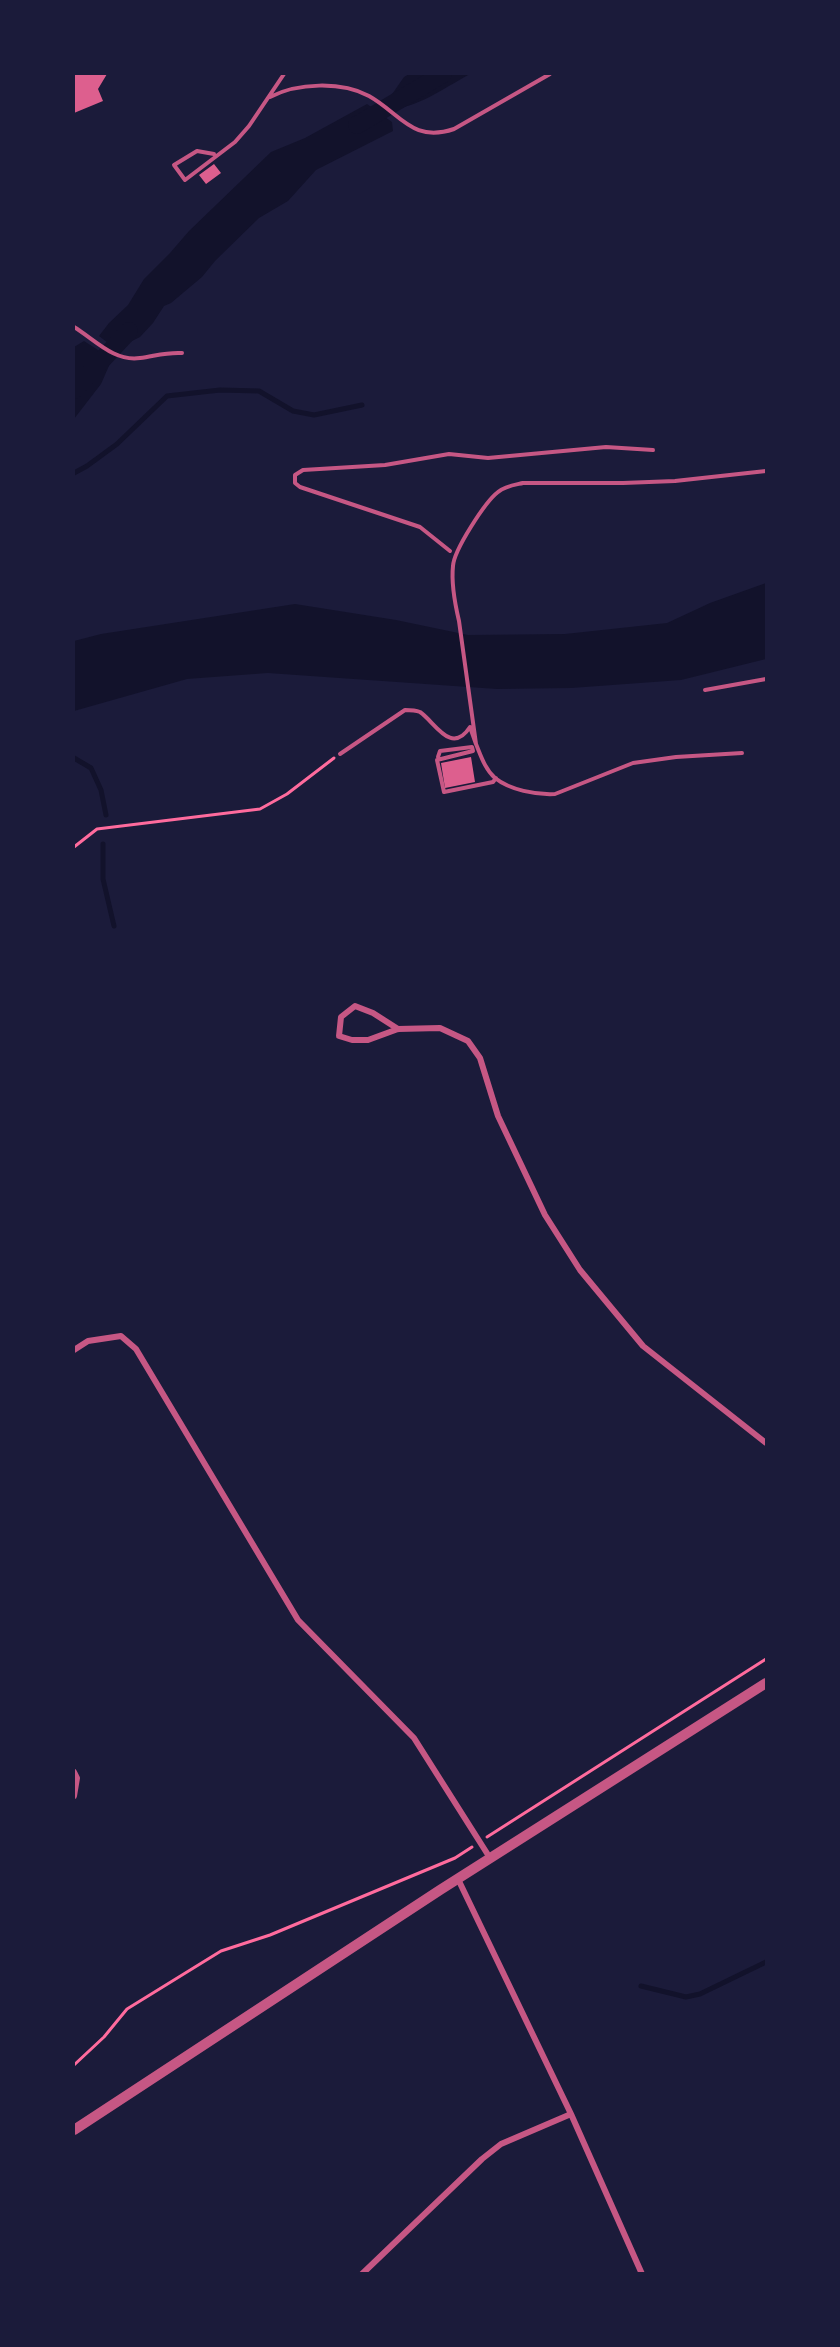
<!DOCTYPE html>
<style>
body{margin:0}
#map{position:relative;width:840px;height:2347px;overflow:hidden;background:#1b1b3a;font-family:"Space Grotesk",sans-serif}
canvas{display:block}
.frame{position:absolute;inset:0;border:75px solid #1b1b3a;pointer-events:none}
</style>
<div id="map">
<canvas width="840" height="2347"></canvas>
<div class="frame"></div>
</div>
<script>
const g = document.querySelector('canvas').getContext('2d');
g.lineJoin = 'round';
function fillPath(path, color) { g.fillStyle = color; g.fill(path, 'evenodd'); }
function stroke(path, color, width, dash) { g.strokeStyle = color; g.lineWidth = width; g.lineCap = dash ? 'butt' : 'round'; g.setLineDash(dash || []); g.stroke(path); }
fillPath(new Path2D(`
 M409 74H470C446 87 423 104 396 109L388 100 404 77Z
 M367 104 392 122 393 131 316 170 288 201 259 218 215 261 202 277 171 303 164 306 153 323 140 337 116 349 99 336 109 323 128 305 144 279 170 253 189 231 271 152 305 138Z
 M84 341 112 359 101 384 74 419V347Z
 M766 583V659L681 680 571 688 497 689 268 673 187 679 74 711V641L101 634 295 604 396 620 468 635 565 634 667 623 710 603Z`), '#12122b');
stroke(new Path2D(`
 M74 473 87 466 117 444 167 396 220 390 259 391 293 411 314 415 362 405
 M74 758 91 768 101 790 106 815
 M103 844V879L114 926
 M641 1986 686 1997 700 1994 766 1962`), '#12122b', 5);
stroke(new Path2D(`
 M357 125 443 74
 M74 390 129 331`), '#12122b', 18);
fillPath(new Path2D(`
 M74 74H107L98 89 103 101 74 113Z
 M214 164 221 173 206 184 199 175Z
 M471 757 475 782 445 788 441 763Z`), '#dd5f8e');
stroke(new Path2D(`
 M74 847 97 829 260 809 287 794 334 758
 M487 1837 766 1659
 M74 2065 104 2037 127 2009 221 1951 270 1935 455 1858 472 1847`), '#ff6b9d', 3);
stroke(new Path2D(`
 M270 97C297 83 341 81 369 96 401 114 412 143 454 129L550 74
 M214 154 197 151 174 165 185 180 235 142 249 126 284 74
 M74 327C94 339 114 362 140 358 155 356 166 352 182 353
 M450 551 420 527 300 487 295 483V475L303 470 385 465 449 454 488 458 606 447 653 450
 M705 690 766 679
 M476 744C481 756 485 769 495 778 510 790 536 795 555 794L633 763 676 757 742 753
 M340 754 405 710C410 710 415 710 420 712 435 722 451 756 470 727L476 744 459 621C455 604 451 584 453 566 454 550 485 502 498 492 505 486 514 485 523 483H623L675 481 766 471
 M438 757 440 751 472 747 473 751 437 760 444 792 493 782 496 778`), '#c65784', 4);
stroke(new Path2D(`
 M398 1029 373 1013 355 1006 341 1017 339 1036 352 1040H368L398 1029 440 1028 468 1041 480 1058 498 1116 545 1215 580 1270 643 1346 766 1443
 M74 1350 88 1341 121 1336 136 1349 298 1620 414 1738 490 1858
 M74 1772 77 1778 74 1796
 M458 1879 571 2114 642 2274
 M362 2274 482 2159 501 2144 571 2114`), '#c65784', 6);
stroke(new Path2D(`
 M74 2130 440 1890 766 1683`), '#c65784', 10);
</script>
